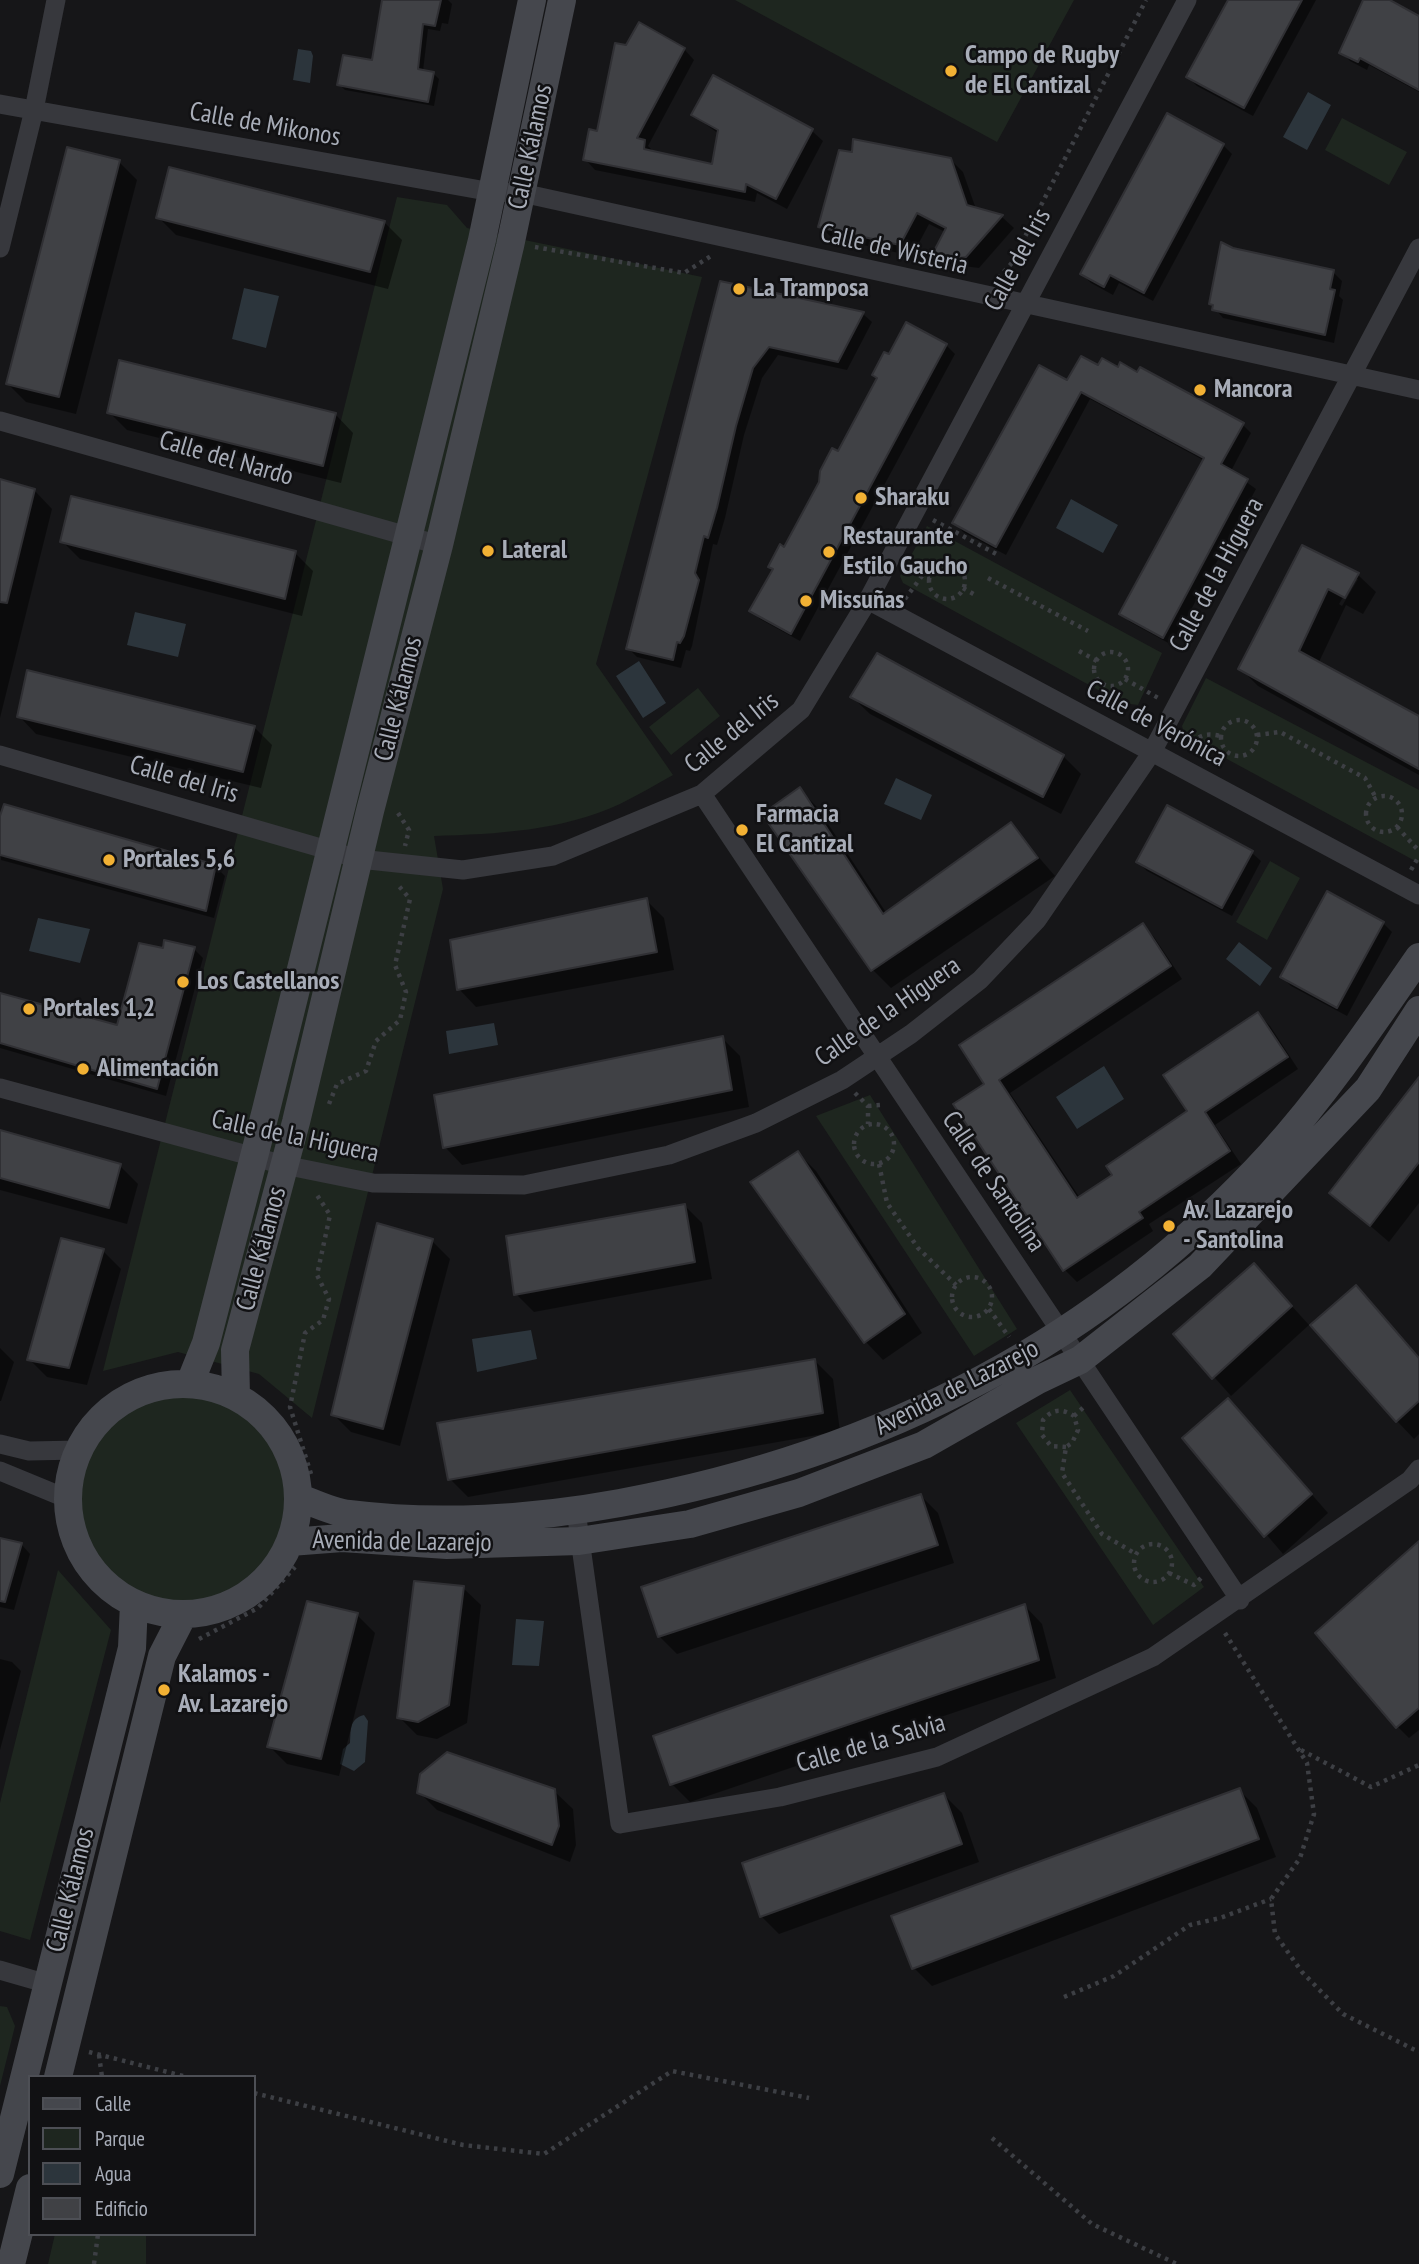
<!DOCTYPE html>
<meta charset="utf-8">
<style>
body{margin:0}
#map{position:relative;width:1419px;height:2264px;overflow:hidden;background:#161618;font-family:"PT Sans Narrow",sans-serif}
canvas{display:block}
.legend{position:absolute;left:28px;top:2075px;width:228px;height:161px;box-sizing:border-box;background:#111113;border:2px solid #4d4f55;margin:0;padding:9px 12px;list-style:none;font-size:21px;color:#a8adb8}
.legend li{display:flex;align-items:center;gap:14px;height:35px}
.legend b{width:35px;border:2px solid #4d4f55}
</style>
<div id="map">
<canvas width="1419" height="2264"></canvas>
<ul class="legend">
<li><b style="height:9px;background:#45474d"></b>Calle</li>
<li><b style="height:19px;background:#1e261f"></b>Parque</li>
<li><b style="height:19px;background:#2c353c"></b>Agua</li>
<li><b style="height:19px;background:#404145"></b>Edificio</li>
</ul>
</div>
<script>
const g = document.querySelector('canvas').getContext('2d');
g.lineJoin = 'round';
function fillPath(path, color) { g.fillStyle = color; g.fill(path, 'evenodd'); }
function stroke(path, color, width, dash) { g.strokeStyle = color; g.lineWidth = width; g.lineCap = dash ? 'butt' : 'round'; g.setLineDash(dash || []); g.stroke(path); }
function label(font, color, halo, rows, align = 'center') {
  g.font = font + ' "PT Sans Narrow",sans-serif'; g.lineWidth = 5; g.setLineDash([]); g.textBaseline = 'middle'; g.strokeStyle = halo; g.fillStyle = color; for (const [text, x, y, turn = 0] of rows) {
    g.save(); g.translate(x, y); g.rotate((+turn || 0) * Math.PI / 180); g.textAlign = isNaN(turn) ? turn : align; if (halo) g.strokeText(text, 0, 0); g.fillText(text, 0, 0); g.restore();
  }
}
fillPath(new Path2D(`
 M735 0H1074L997 142Z
 M1342 118 1407 152 1389 185 1325 150Z
 M397 197 447 205 467 228 702 277 596 664 673 775C655 785 638 795 620 804 562 831 497 834 434 836L443 889 312 1418 259 1374 178 1352 103 1371Z
 M927 526 1162 653 1138 705 1122 703 903 583 900 576Z
 M1206 678 1419 790V863L1190 739 1184 733 1182 726Z
 M698 688 720 716 671 755 649 727Z
 M1270 861 1300 878 1267 940 1236 922Z
 M870 1095 1017 1329 974 1356 816 1116Z
 M1070 1390 1204 1587 1153 1625 1016 1423Z
 M79 1500a104 104 0 1 1 208 0a104 104 0 1 1-208 0Z
 M58 1570 111 1630 30 1940 0 1931V1803Z
 M0 2006 7 2007 15 2026 0 2086Z
 M55 2234H146V2264H48Z`), '#1e261f');
fillPath(new Path2D(`
 M298 49 311 51 313 56 310 83 293 80Z
 M1308 92 1331 105 1307 150 1283 137Z
 M244 288 279 296 266 348 232 339Z
 M1071 499 1118 525 1103 553 1056 528Z
 M135 612 186 624 178 657 127 645Z
 M639 661 666 703 643 718 616 676Z
 M896 778 932 795 921 820 884 804Z
 M38 918 90 929 80 963 29 951Z
 M1239 942 1272 968 1260 986 1226 959Z
 M494 1023 498 1045 449 1054 446 1031Z
 M1104 1066 1124 1099 1077 1129 1056 1097Z
 M531 1330 537 1359 477 1372 472 1339Z
 M516 1619 544 1621 539 1666 512 1665Z
 M364 1715 368 1721 365 1762 354 1771 340 1764 343 1749 350 1743C351 1730 349 1719 364 1715Z`), '#2c353c');
fillPath(new Path2D(`
 M384 0H448L452 4 448 24 442 23 440 31 428 29 423 71 433 73 439 79 434 106 345 90 339 84 373 62Z
 M1230 0H1316L1253 116 1197 86 1188 77Z
 M1366 0H1386L1419 18V92L1369 65 1367 70 1350 61 1342 52Z
 M684 49 694 60 648 146 656 154 713 166 719 134 693 115 714 77 812 131 823 141 787 209 757 193 755 202 595 170 585 159 598 133Z
 M855 139 950 159 963 172 976 209 1002 217 1014 228 979 268 947 264 935 252 945 232 929 224 912 256 832 238 820 226 853 154Z
 M1223 145 1232 154 1153 301 1119 283 1113 295 1091 283 1082 274Z
 M119 162 137 180 76 414 26 402 8 384Z
 M158 217 384 222 402 240 388 289 176 235Z
 M1233 250 1333 272 1342 281 1339 296 1343 300 1334 343 1223 318 1211 304Z
 M722 283 863 314 872 322 847 370 778 355 762 378 744 435 725 518 717 545 713 544 692 646 690 651 686 650 681 668 637 657 628 648Z
 M946 345 955 354 800 641 760 619 751 610 774 570 770 566 785 549 890 357Z
 M120 362 336 415 353 433 341 483 127 430 109 412Z
 M1099 368 1242 424 1251 433 1231 471 1256 489 1172 645 1130 622 1121 614 1205 461 1090 399 1006 555 963 532 955 523 1068 383Z
 M0 481 35 491 52 509 0 718Z
 M62 541 295 553 313 571 302 616 80 559Z
 M1302 547 1358 575 1376 592 1363 614 1346 605 1318 664 1419 718V775L1258 686 1240 668ZM1354 579H1358L1342 606 1339 604Z
 M877 655 1063 756 1081 774 1061 814 870 714 852 697Z
 M19 716 254 727 272 745 261 788 36 734Z
 M800 790 817 807 887 914 1010 824 1055 876 891 988 873 970 765 815Z
 M1168 807 1252 853 1261 861 1232 916 1147 871 1138 862Z
 M0 823 216 867 225 876 214 918 1 860Z
 M646 900 664 918 674 970 476 1007 459 989Z
 M1383 923 1392 932 1347 1016 1291 986 1282 977Z
 M1142 925 1154 937 1182 979 1010 1093 1080 1198 1114 1175 1189 1112 1258 1014 1270 1026 1298 1069 1215 1125 1241 1164 1149 1224 1153 1231 1077 1282 1065 1270 955 1105 987 1084Z
 M194 949 203 958 166 1096 0 1048V994L119 1027 164 950Z
 M722 1038 740 1056 749 1107 462 1165 445 1147Z
 M1419 1079V1203L1389 1242 1332 1193Z
 M0 1131 120 1166 138 1184 127 1224 0 1190Z
 M798 1153 816 1171 922 1333 883 1360 866 1342 753 1183Z
 M684 1205 702 1223 712 1279 534 1312 516 1294Z
 M432 1241 450 1259 400 1446 351 1432 333 1414Z
 M103 1251 121 1269 87 1385 47 1377 29 1359Z
 M1271 1283 1309 1325 1231 1396 1176 1334Z
 M1356 1287 1419 1357V1434L1414 1439 1397 1421Z
 M0 1348 14 1362 1 1401H0Z
 M815 1361 833 1379 840 1431 468 1497 450 1479Z
 M1245 1418 1328 1513 1283 1554 1184 1438Z
 M921 1496 938 1513 954 1563 677 1654 659 1636Z
 M0 1539 22 1545 30 1554 14 1610 0 1607Z
 M1419 1544V1730L1409 1738 1397 1726Z
 M463 1588 481 1605 467 1723 437 1739 417 1735 399 1717Z
 M1025 1606 1042 1624 1056 1678 690 1802 672 1784Z
 M357 1615 375 1633 339 1776 287 1764 269 1746Z
 M0 1659 12 1662 21 1671 0 1750Z
 M1239 1790 1257 1808 1276 1857 932 1986 914 1968Z
 M554 1791 573 1809 576 1845 570 1862 437 1810 419 1792Z
 M944 1795 962 1813 979 1862 779 1934 761 1916Z`), '#0007');
const building = new Path2D(`
 M382 0H441L435 26 423 24 418 69 434 72 428 102 337 85 343 55 372 60Z
 M1228 0H1302L1244 108 1186 77Z
 M1363 0H1390L1419 16V90L1360 58 1358 62 1339 53Z
 M639 22 685 48 637 138 645 140 644 149 712 164 718 130 691 115 713 75 813 129 776 199 746 184 745 192 583 160 589 129 597 131 615 43 626 45Z
 M1167 113 1224 144 1144 293 1110 275 1104 287 1080 274Z
 M853 139 951 158 967 205 1003 215 966 257 959 258 933 253 946 228 917 213 900 245 818 227 839 150 852 152Z
 M67 147 120 160 59 397 6 384Z
 M169 167 385 221 370 272 156 218Z
 M1221 242 1233 248 1334 270 1330 289 1335 290 1325 335 1212 310 1213 305 1209 304Z
 M720 281 864 312 838 362 769 347 753 368 736 426 717 508 708 538 704 536 695 573 699 580 684 636 680 643 677 642 673 660 626 649Z
 M906 322 947 344 791 634 749 611 773 569 768 567 780 544 784 547 819 482 820 471 832 448 838 451 877 378 872 375 884 352 889 354Z
 M1081 356 1098 365 1102 358 1118 367 1120 362 1137 372 1140 367 1244 423 1221 464 1248 479 1163 638 1119 614 1204 458 1081 392 996 547 952 523 1039 365 1067 380Z
 M119 360 336 413 323 466 107 413Z
 M0 479 35 489 7 603 0 602Z
 M71 496 296 551 285 599 60 542Z
 M1302 545 1359 573 1345 598 1328 589 1299 651 1419 716V769L1238 669Z
 M877 653 1064 755 1043 797 850 697Z
 M27 670 255 726 243 772 17 717Z
 M800 787 883 914 1011 822 1038 858 871 971 762 814Z
 M4 804 216 865 206 911 0 855V816Z
 M1167 805 1253 851 1222 908 1136 862Z
 M1327 891 1384 922 1337 1008 1280 977Z
 M647 898 657 952 457 990 450 940Z
 M1143 923 1171 966 999 1080 1077 1198 1112 1175 1106 1166 1187 1111 1163 1075 1258 1012 1288 1057 1205 1112 1230 1151 1139 1212 1143 1218 1063 1271 953 1104 984 1084 959 1045Z
 M164 940 195 947 157 1089 0 1043V993L117 1025 139 943 163 948Z
 M723 1036 732 1090 443 1148 434 1095Z
 M1419 1077V1162L1370 1226 1329 1193Z
 M0 1130 121 1164 109 1208 0 1178Z
 M798 1151 905 1314 864 1343 750 1182Z
 M685 1204 695 1262 514 1295 506 1236Z
 M377 1223 433 1239 383 1429 331 1415Z
 M61 1238 104 1249 69 1368 27 1360Z
 M1254 1263 1292 1306 1212 1379 1173 1334Z
 M1356 1285 1419 1358V1401L1396 1422 1310 1325Z
 M815 1359 823 1413 448 1480 437 1423Z
 M1228 1398 1312 1494 1264 1537 1182 1438Z
 M921 1494 938 1545 658 1637 641 1587Z
 M0 1538 22 1543 5 1602 0 1601Z
 M1419 1541V1708L1396 1728 1315 1633Z
 M414 1581 464 1586 449 1705 418 1722 397 1718Z
 M307 1601 358 1613 321 1759 267 1747Z
 M1025 1604 1039 1660 670 1785 653 1736Z
 M447 1752 555 1789 559 1826 552 1845 417 1793 420 1774Z
 M1240 1788 1259 1839 912 1969 891 1916Z
 M944 1793 962 1844 760 1917 742 1863Z`);
fillPath(building, '#404145');
stroke(building, '#303034', 2);
stroke(new Path2D(`
 M535 247 684 273 711 256
 M998 278 1011 264 1146 0
 M933 520 1000 556
 M929 581a18 18 0 1 1 36 0a18 18 0 1 1-36 0Z
 M988 578 1088 631
 M963 588 977 596
 M905 599 922 576H930
 M1079 651 1097 661
 M1094 669a17 17 0 1 1 34 0a17 17 0 1 1-34 0Z
 M1125 679 1160 699
 M1221 738a18 18 0 1 1 36 0a18 18 0 1 1-36 0Z
 M1257 735 1280 732 1365 778 1376 798
 M1188 750C1196 736 1204 732 1220 736
 M1366 814a18 18 0 1 1 36 0a18 18 0 1 1-36 0Z
 M398 813 409 830 405 846
 M1397 827 1419 851
 M1411 870 1419 856
 M855 1093 868 1106V1124
 M329 1104 337 1084 366 1071 376 1041 400 1020 406 992 395 965 410 899 398 885
 M868 1106 881 1105
 M854 1144a20 20 0 1 1 40 0a20 20 0 1 1-40 0Z
 M320 1135 325 1153
 M879 1164 887 1203 918 1248 956 1285
 M952 1297a20 20 0 1 1 40 0a20 20 0 1 1-40 0Z
 M989 1309 1009 1337
 M1074 1416 1086 1405
 M1066 1447 1051 1446 1042 1435 1043 1420C1052 1409 1062 1408 1074 1416L1078 1430 1072 1443 1066 1447 1062 1473 1102 1534 1136 1554
 M311 1474 290 1407 305 1333 323 1320 329 1299 317 1275 330 1215 315 1192
 M1134 1563a19 19 0 1 1 38 0a19 19 0 1 1-38 0Z
 M1169 1573 1194 1585 1201 1578
 M1225 1633 1307 1763 1314 1814 1300 1858 1271 1899 1275 1934 1302 1972 1343 2014 1419 2052
 M199 1639 258 1608 295 1567
 M1301 1750 1371 1787 1419 1765
 M1064 1997 1114 1976 1190 1925 1220 1918 1271 1899
 M89 2052 187 2077
 M99 2055 102 2077
 M254 2093 463 2145 544 2154 672 2071 809 2098
 M992 2138 1092 2224 1177 2264
 M94 2264 98 2234`), '#3d3f44', 4.5, [3.5, 5]);
stroke(new Path2D(`
 M0 104 492 192 522 193 1419 390
 M0 248 34 110 56 0
 M0 421 439 545
 M868 600 1419 895
 M0 755 359 859 463 870 553 856 702 794 801 710 868 600 1187 0
 M702 794 1240 1600
 M0 1088 284 1165 373 1183 524 1185 669 1155 756 1123 842 1080 911 1034 980 980 1037 920 1152 752 1419 248
 M0 1444 29 1451 79 1450
 M0 1471 68 1499
 M576 1511 620 1824 780 1797 937 1757 1153 1657 1410 1480 1419 1469
 M0 1970 48 1984`), '#37383d', 19);
stroke(new Path2D(`
 M190 1383 206 1343 265 1114 482 240 532 0
 M68 1499a115 115 0 1 1 230 0a115 115 0 1 1-230 0Z
 M236 1396 235 1350 296 1122 370 811 439 545 510 246 562 0
 M298 1497C314 1503 332 1512 349 1514 437 1525 533 1519 620 1503 874 1456 1096 1346 1271 1154 1326 1093 1372 1025 1419 957
 M290 1542 342 1538 447 1545 579 1541 690 1524 799 1493 924 1445 1038 1380 1080 1360 1200 1266 1368 1089 1419 1010
 M58 2077 162 1656 183 1615
 M0 2174 132 1648 134 1604
 M11 2264 30 2188`), '#45474d', 28);
for (const [x, y, r, color] of [
 [951,71,7,"#f2b134"],
 [739,289,7,"#f2b134"],
 [1200,390,7,"#f2b134"],
 [861,498,7,"#f2b134"],
 [488,551,7,"#f2b134"],
 [829,552,7,"#f2b134"],
 [806,601,7,"#f2b134"],
 [742,830,7,"#f2b134"],
 [109,860,7,"#f2b134"],
 [183,982,7,"#f2b134"],
 [29,1009,7,"#f2b134"],
 [83,1069,7,"#f2b134"],
 [1169,1226,7,"#f2b134"],
 [164,1690,7,"#f2b134"]
]) { const dot = new Path2D(); dot.arc(x, y, r, 0, 2 * Math.PI); g.fillStyle = color; g.fill(dot); stroke(dot, '#111113', 2.5); }
label('bold 26px', '#a8adb8', '#111113', [
 ["Campo de Rugby",965,56],
 ["de El Cantizal",965,86],
 ["La Tramposa",753,289],
 ["Mancora",1214,390],
 ["Sharaku",875,498],
 ["Restaurante",843,537],
 ["Estilo Gaucho",843,567],
 ["Lateral",502,551],
 ["Missuñas",820,601],
 ["Farmacia",756,815],
 ["El Cantizal",756,845],
 ["Portales 5,6",123,860],
 ["Los Castellanos",197,982],
 ["Portales 1,2",43,1009],
 ["Alimentación",97,1069],
 ["Av. Lazarejo",1183,1211],
 ["- Santolina",1183,1241],
 ["Kalamos -",178,1675],
 ["Av. Lazarejo",178,1705]
], 'left');
label('26px', '#a8adb8', '#111113', [
 ["Calle de Mikonos",265,125,10],
 ["Calle Kálamos",531,147,-78],
 ["Calle de Wisteria",894,250,13],
 ["Calle del Iris",1018,260,-62],
 ["Calle del Nardo",226,459,16],
 ["Calle de la Higuera",1217,575,-62],
 ["Calle Kálamos",399,699,-76],
 ["Calle de Verónica",1156,724,28],
 ["Calle del Iris",732,733,-39],
 ["Calle del Iris",184,780,16],
 ["Calle de la Higuera",888,1012,-35],
 ["Calle de la Higuera",295,1137,12],
 ["Calle de Santolina",993,1182,56],
 ["Calle Kálamos",262,1249,-75],
 ["Avenida de Lazarejo",957,1388,-27],
 ["Avenida de Lazarejo",402,1542,1],
 ["Calle de la Salvia",871,1744,-16],
 ["Calle Kálamos",71,1890,-76]
]);
</script>
